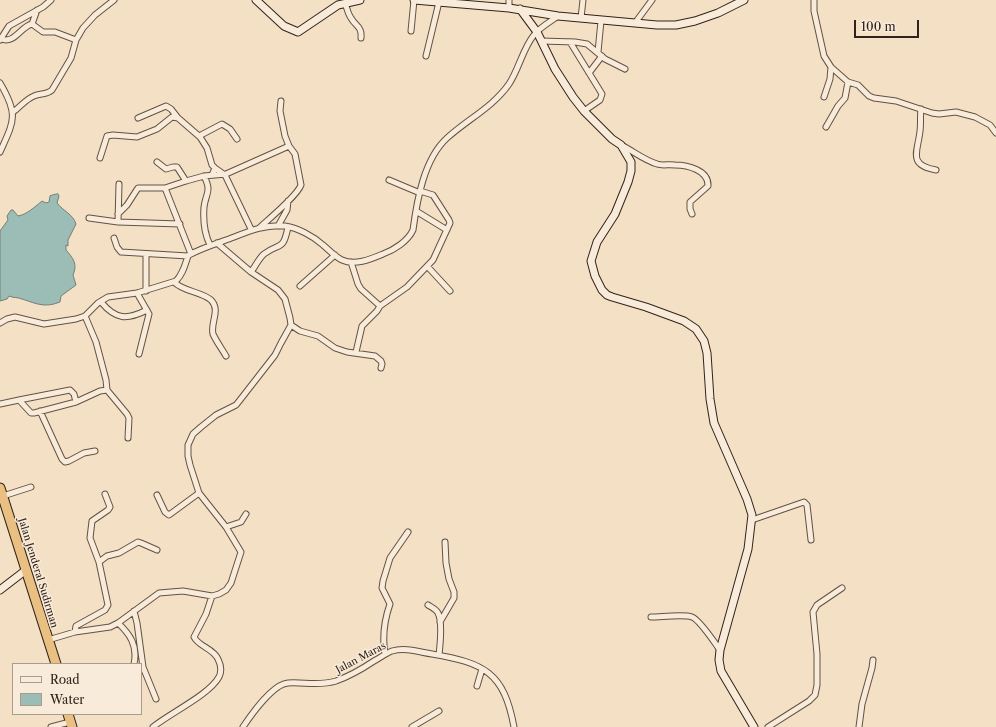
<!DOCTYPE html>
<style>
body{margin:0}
#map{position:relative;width:996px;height:727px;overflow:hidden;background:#f4e0c4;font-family:"Libre Caslon Text",serif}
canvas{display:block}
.legend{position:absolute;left:12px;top:663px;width:130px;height:52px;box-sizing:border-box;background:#f8ebd9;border:1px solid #a99b8d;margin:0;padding:5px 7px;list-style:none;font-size:12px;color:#32221b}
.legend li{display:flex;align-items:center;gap:8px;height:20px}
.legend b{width:20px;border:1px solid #a99b8d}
.scale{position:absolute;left:854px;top:20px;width:65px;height:18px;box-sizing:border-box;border:2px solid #32221b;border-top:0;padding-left:5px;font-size:12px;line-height:14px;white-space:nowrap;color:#32221b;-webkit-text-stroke:3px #f8ebd9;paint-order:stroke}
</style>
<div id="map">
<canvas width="996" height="727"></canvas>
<ul class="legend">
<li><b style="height:5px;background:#f8ebd9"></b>Road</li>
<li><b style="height:11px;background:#9cbdb6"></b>Water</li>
</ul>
<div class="scale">100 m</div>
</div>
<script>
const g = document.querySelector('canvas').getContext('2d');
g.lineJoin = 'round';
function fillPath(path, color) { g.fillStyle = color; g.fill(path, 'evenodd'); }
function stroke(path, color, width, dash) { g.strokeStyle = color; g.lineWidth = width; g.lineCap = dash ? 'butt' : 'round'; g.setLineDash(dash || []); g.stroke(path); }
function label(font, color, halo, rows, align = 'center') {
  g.font = font + ' "Libre Caslon Text",serif'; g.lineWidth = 3; g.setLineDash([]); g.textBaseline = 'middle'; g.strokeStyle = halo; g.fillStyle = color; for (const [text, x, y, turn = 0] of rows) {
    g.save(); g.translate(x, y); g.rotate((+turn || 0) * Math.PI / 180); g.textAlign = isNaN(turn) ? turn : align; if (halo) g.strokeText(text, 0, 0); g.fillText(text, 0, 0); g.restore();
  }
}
const water = new Path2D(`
 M58 194 59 196 57 203C63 211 73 214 76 224L68 240V246L66 245V250C73 258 78 264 73 275L76 285 61 296 60 302C45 308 37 304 22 299 17 297 13 298 9 296L7 299 0 301V231L8 220 7 216 11 210H13L18 216C26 215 36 206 42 201L46 203 49 202 50 196Z`);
fillPath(water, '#9cbdb6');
stroke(water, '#727f78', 1);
const street = new Path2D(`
 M814 0V11L824 56 831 67 848 82 858 85 869 96 874 98 896 101 932 113 939 114 956 112 975 117 990 125 996 133
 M345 3C347 8 348 14 351 18 356 27 362 26 361 38
 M509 8V0
 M581 18 583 0
 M635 23 652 0
 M32 24 37 10
 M411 31 414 0
 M1 39C15 44 20 27 32 24L43 32H55L76 40
 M0 40 9 26 43 7 51 0
 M541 41 575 42 587 44 605 59 625 69
 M570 42 602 94 600 100 584 111
 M598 52 601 21
 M426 56 439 2
 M589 73 602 56
 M0 83C19 115 14 121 0 152
 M824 97 830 79 831 67
 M921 109C920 116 921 124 920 131 918 151 907 165 936 170
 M13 112C20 107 26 99 34 96 40 93 47 95 52 90L71 58 76 40 83 28 95 15 114 0
 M138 118 166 106 171 109 178 118
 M826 127 838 106 845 98 848 82
 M621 145C633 151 644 160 657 164 662 166 669 164 675 165 687 165 709 170 708 186L690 202V209L692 214
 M100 158 107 136 113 135 137 137 157 129 172 117 178 118 200 137
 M157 162 166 169 173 167H177L186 181
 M215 168 225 175 251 229
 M212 175 215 168 212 165 207 148 200 137 201 135 222 124 230 129 237 139
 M204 176C212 192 206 192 204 207 203 221 204 233 210 245
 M389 180 420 193
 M165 188 191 254
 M416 211 447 230
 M118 214 127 205 138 188H165L186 181 204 176 226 174 289 146
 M89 218 118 222 180 224
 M118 222 119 184
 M278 226 287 210 288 201
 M259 228C270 218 297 196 301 185L295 154 289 146 285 136 280 111 281 101
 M114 238 117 247 121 252 188 256
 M351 262 358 284 361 289 380 306
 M427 266 450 291
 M251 272C255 267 259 258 264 254 280 242 283 252 288 227
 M174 282C184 292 200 291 211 300 221 310 210 323 213 334 216 341 222 349 226 356
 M300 286 335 255
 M146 291V254
 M137 293 149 314 139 354
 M101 302C116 320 127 320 147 310
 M85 316 96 342 106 380 107 390
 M0 323 7 319 15 317 44 324 76 319 85 316 98 303 108 297 137 293 176 281C183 274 185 265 188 256L189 255C202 248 215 244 229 239 247 232 264 224 285 226 298 228 313 236 323 245 329 250 335 257 342 260 355 266 371 259 383 254 394 250 408 241 413 230 417 200 424 159 447 138 468 119 493 107 509 84 519 69 523 48 534 35 540 27 550 22 558 16
 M291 325 300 331 318 336 335 348 347 352 375 356 381 361 382 364 381 368
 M356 352 362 326 377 311 380 306 407 287 433 260 450 223 449 220 433 195 420 191
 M19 400 70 390 74 394 76 402
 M0 404 19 400 31 413H34L76 402 100 391 107 390 127 414 129 418 128 438
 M40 411 62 459 65 462 69 461 84 453 95 451
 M157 495 165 512 169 515 199 493
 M3 496 31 487
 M752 520 804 502 807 505 811 540
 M226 527 241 522 246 514
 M99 562 107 556 119 553 138 542 141 543 157 550
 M428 605C431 607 436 609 438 613 443 622 440 645 439 655
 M134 611 137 623 143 667 156 699
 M651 617C661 617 684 614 692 617 700 620 714 642 720 650
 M440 622 454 598V592L449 579 446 563 445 542
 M118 623C130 634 138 646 134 664
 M75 632 76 626 105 610 108 605 99 562 90 538 92 521 108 510 110 507 105 494
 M48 640 75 632 110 627 118 623 159 593 183 591 212 596 219 594 226 590 231 583 241 552 226 527 199 493 190 465 188 456V445L193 434 201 427 216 415 236 405 240 400 275 355 281 343 291 325 290 318 285 299 278 290 251 272 217 243
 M385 654C382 636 384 621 390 604L382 588 383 581 390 558 408 532
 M477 686 482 669
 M51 727 70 722
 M153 727C170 713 209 695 219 677 222 671 221 665 218 659 213 648 199 647 194 637L206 614 212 596
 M243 727C251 715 273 684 288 683 304 682 320 686 336 681 350 676 362 669 374 661 380 658 386 653 392 651 405 647 419 652 432 654 484 663 504 672 514 727
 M412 727 439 711
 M768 727 809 701 815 695 817 685V654L813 612 817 605 842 588
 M859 727 862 704 872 668 873 660`);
const secondary = new Path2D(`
 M256 0 284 26 298 32 338 5 360 0
 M414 0 509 8 558 16 657 25H676L695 21 718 13 744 0
 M520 9 537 32 555 69 573 97 584 111 612 139 621 145 631 162V171L628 182 615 214 597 242 591 261 595 276 602 290 607 295 612 297 646 307 684 321 696 329 704 341 707 353 710 399 714 423 747 499 752 515 748 549 720 650 719 660 721 671 754 727
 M0 590 26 570`);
const highway = new Path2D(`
 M0 488 56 664
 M68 714 72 727`);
stroke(street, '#625245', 7);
stroke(secondary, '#32221b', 9);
stroke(highway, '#32221b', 11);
stroke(street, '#f8ebd9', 5);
stroke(secondary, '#f8ebd9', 7);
stroke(highway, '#eac082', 9);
label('10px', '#32221b', '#f8ebd9', [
 ["Jalan Jenderal Sudirman",38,573,73],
 ["Jalan Maras",361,658,-28]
]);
</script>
